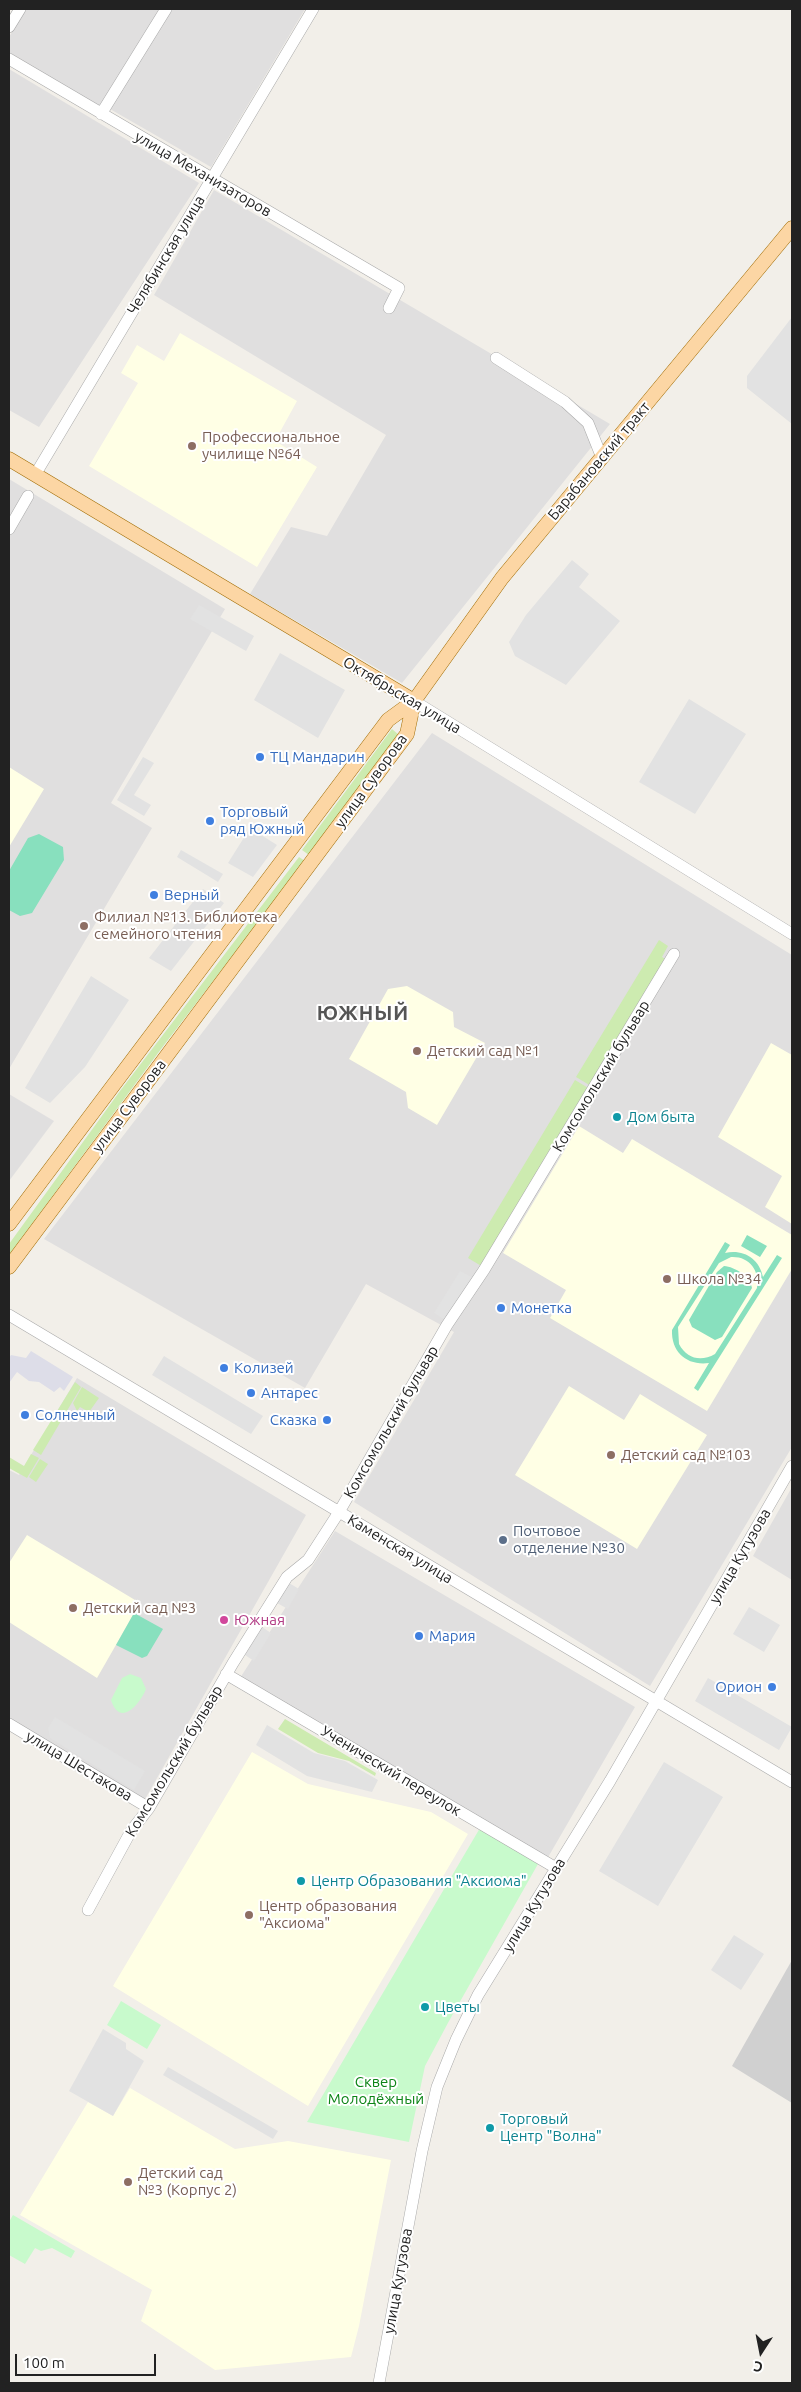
<!DOCTYPE html>
<meta charset="utf-8">
<style>
body{margin:0}
#map{position:relative;width:801px;height:2392px;overflow:hidden;background:#f2efe9;font-family:Ubuntu,sans-serif}
canvas{display:block}
.frame{position:absolute;inset:0;border:10px solid #222;pointer-events:none}
.north{position:absolute;left:736px;top:2327px;width:50px;height:50px;-webkit-text-stroke:4px #fff;paint-order:stroke;rotate:191deg;font-size:14px;font-weight:700;line-height:20px;text-align:center;color:#222}
.north::after{content:'';display:block;margin:auto;width:18px;height:22px;background:#222;clip-path:polygon(50% 0,100% 100%,50% 72%,0 100%)}
.scale{position:absolute;left:15px;top:2354px;width:141px;height:22px;box-sizing:border-box;border:2px solid #222;border-top:0;padding-left:6px;font-size:15px;line-height:18px;white-space:nowrap;color:#222;-webkit-text-stroke:4px #fff;paint-order:stroke}
</style>
<div id="map">
<canvas width="801" height="2392"></canvas>
<div class="frame"></div>
<div class="north">С</div>
<div class="scale">100 m</div>
</div>
<script>
const g = document.querySelector('canvas').getContext('2d');
g.lineJoin = 'round';
function fillPath(path, color) { g.fillStyle = color; g.fill(path, 'evenodd'); }
function stroke(path, color, width, dash) { g.strokeStyle = color; g.lineWidth = width; g.lineCap = dash ? 'butt' : 'round'; g.setLineDash(dash || []); g.stroke(path); }
function label(font, color, halo, rows, align = 'center') {
  g.font = font + ' Ubuntu,sans-serif'; g.lineWidth = 4; g.setLineDash([]); g.textBaseline = 'middle'; g.strokeStyle = halo; g.fillStyle = color; for (const [text, x, y, turn = 0] of rows) {
    g.save(); g.translate(x, y); g.rotate((+turn || 0) * Math.PI / 180); g.textAlign = isNaN(turn) ? turn : align; if (halo) g.strokeText(text, 0, 0); g.fillText(text, 0, 0); g.restore();
  }
}
fillPath(new Path2D(`
 M26 9H160L100 106 9 53V37Z
 M172 9H305L211 167 110 109Z
 M9 69 199 183 39 427 9 410Z
 M214 190 610 424 402 683 250 594 291 527 327 536 386 435 154 295Z
 M9 479 225 609 111 803 152 828 9 1069Z
 M432 733 792 955V1447L650 1686 354 1502 454 1332 366 1284 305 1388 44 1239Z
 M9 1094 54 1121 9 1181Z
 M77 1378 306 1515 144 1801 9 1720V1470L19 1475Z
 M792 1487V1580L753 1556Z
 M335 1531 635 1707 547 1859 240 1678Z`), '#e0dfdf');
fillPath(new Path2D(`
 M180 333 297 401 275 441 317 467 257 567 89 466 138 383 121 373 137 345 164 361Z
 M9 767 44 789 9 847Z
 M407 986 453 1012 454 1027 485 1043 437 1125 408 1108 406 1092 349 1059 388 989Z
 M771 1043 792 1055V1224L765 1207 782 1176 718 1137Z
 M579 1126 623 1153 632 1139 792 1235V1269L707 1411 550 1318 566 1290 503 1253Z
 M569 1386 624 1420 640 1394 707 1435 637 1549 515 1475Z
 M27 1535 140 1603 97 1678 9 1622V1563Z
 M252 1752 308 1784 431 1812 468 1834 308 2106 113 1986Z
 M130 2088 235 2149 288 2141 391 2160 359 2326 351 2357 215 2370 141 2321 152 2290 20 2215 88 2102 113 2116Z`), '#ffffe5');
fillPath(new Path2D(`
 M792 1960V2103L732 2066Z`), '#d0d0d0');
fillPath(new Path2D(`
 M392 729 399 735 309 855 302 850Z
 M299 857 305 861 161 1049 9 1255V1244L120 1091Z
 M659 940 668 946 662 957 667 960 591 1086 576 1077Z
 M575 1080 590 1089 483 1267 468 1258Z
 M75 1382 81 1387 41 1455 33 1450Z
 M82 1387 99 1398 89 1412 80 1407 77 1411 73 1403Z
 M31 1454 39 1458 27 1478 9 1468V1457L24 1466Z
 M40 1459 48 1464 36 1482 29 1477Z
 M285 1719 376 1773 375 1776 349 1761 318 1753 278 1729Z`), '#cdebb0');
fillPath(new Path2D(`
 M130 1674 141 1678 146 1689C140 1704 120 1728 111 1700L122 1678Z
 M480 1828 538 1864 449 2021 425 2066 409 2142 307 2122Z
 M121 2001 161 2025 147 2049 107 2025Z
 M13 2215 75 2251 71 2258 52 2248 41 2251 35 2248 25 2264 9 2255V2222Z`), '#c8facc');
fillPath(new Path2D(`
 M39 834 63 847 64 860 32 913 20 916 9 910V871L28 838Z
 M747 1235 767 1246 760 1257 741 1246Z
 M725 1242 730 1245 725 1253C743 1249 759 1258 763 1277L777 1255 782 1258 698 1391 694 1388 709 1363C688 1366 671 1353 672 1330ZM731 1257C749 1256 760 1270 757 1288L715 1354C701 1362 687 1359 679 1344L678 1327 719 1263Z
 M724 1266C735 1267 750 1276 752 1288L722 1337 715 1340 692 1327 689 1320 717 1272Z
 M134 1613 163 1629 147 1656 142 1658 116 1645Z`), '#88e0be');
fillPath(new Path2D(`
 M792 317V424L747 388V376Z
 M572 560 589 574 579 587 620 621 566 685 515 656 509 642 526 615Z
 M199 605 254 636 246 651 190 619Z
 M280 653 345 690 318 738 254 700Z
 M689 699 746 734 695 814 639 782Z
 M143 757 154 763 134 795 151 805 144 816 117 800Z
 M250 828 277 845 253 877 228 863Z
 M181 850 223 874 218 882 177 857Z
 M203 889 224 903 171 971 149 958Z
 M91 976 129 1000 85 1067 50 1103 25 1088Z
 M460 1271 473 1278 447 1321 434 1313Z
 M164 1356 263 1416 251 1434 152 1375Z
 M289 1583 299 1589 288 1609 277 1603Z
 M749 1607 780 1625 764 1652 733 1634Z
 M262 1627 271 1633 254 1661 245 1655Z
 M708 1678 792 1727 779 1750 695 1701Z
 M55 1717 145 1771 134 1790 50 1738 48 1728Z
 M267 1725 314 1753 345 1761 378 1780 372 1792 307 1776 256 1745Z
 M664 1762 723 1797 658 1906 599 1871Z
 M734 1935 764 1954 741 1990 711 1970Z
 M103 2029 126 2043V2049L144 2061 113 2116 69 2091Z
 M168 2067 278 2131 273 2139 163 2075Z`), '#e2e2e2');
fillPath(new Path2D(`
 M31 1351 73 1377 64 1391 60 1387 54 1392 39 1382 29 1381 17 1372 9 1383V1358L11 1355 26 1358Z`), '#dddde8');
const minor = new Path2D(`
 M9 27 20 9
 M9 59 399 288 389 308
 M101 114 166 9
 M496 358 565 402 588 423 602 458
 M35 475 313 9
 M9 529 28 496
 M414 701 792 934
 M9 1315 792 1782
 M226 1674 556 1868
 M9 1724 149 1808
 M88 1910 131 1831 149 1808 233 1663 287 1577 308 1560 339 1512 447 1325 484 1270 674 954
 M379 2383 422 2151 437 2087 456 2040 478 1995 610 1781 792 1466`);
const major = new Path2D(`
 M9 459 414 701
 M9 1224 388 720 414 701
 M9 1267 407 734 414 701 502 578 792 228`);
stroke(minor, '#a9a9a9', 12);
stroke(major, '#a06b00', 15);
stroke(minor, '#fff', 11);
stroke(major, '#fcd6a4', 14);
for (const [x, y, r, color] of [
 [192,446,5,"#8d6e63"],
 [260,757,5,"#3f7fe0"],
 [210,821,5,"#3f7fe0"],
 [154,895,5,"#3f7fe0"],
 [84,926,5,"#8d6e63"],
 [417,1051,5,"#8d6e63"],
 [617,1117,5,"#0f9aa8"],
 [667,1279,5,"#8d6e63"],
 [501,1308,5,"#3f7fe0"],
 [224,1368,5,"#3f7fe0"],
 [251,1393,5,"#3f7fe0"],
 [25,1415,5,"#3f7fe0"],
 [327,1420,5,"#3f7fe0"],
 [611,1455,5,"#8d6e63"],
 [503,1540,5,"#5c6f8a"],
 [73,1608,5,"#8d6e63"],
 [224,1620,5,"#d1479c"],
 [419,1636,5,"#3f7fe0"],
 [772,1687,5,"#3f7fe0"],
 [301,1881,5,"#0f9aa8"],
 [249,1915,5,"#8d6e63"],
 [425,2007,5,"#0f9aa8"],
 [490,2128,5,"#0f9aa8"],
 [128,2182,5,"#8d6e63"]
]) { const dot = new Path2D(); dot.arc(x, y, r, 0, 2 * Math.PI); g.fillStyle = color; g.fill(dot); stroke(dot, '#fff', 2); }
label('15px', '#222', '#fff', [
 ["улица Механизаторов",203,174,30],
 ["Челябинская улица",166,255,-59],
 ["Барабановский тракт",599,461,-50],
 ["Октябрьская улица",402,695,31],
 ["улица Суворова",371,781,-54],
 ["Комсомольский бульвар",601,1076,-59],
 ["улица Суворова",129,1106,-53],
 ["Комсомольский бульвар",391,1422,-60],
 ["Каменская улица",400,1549,31],
 ["улица Кутузова",740,1556,-60],
 ["Комсомольский бульвар",174,1761,-59],
 ["улица Шестакова",79,1766,31],
 ["Ученический переулок",391,1771,31],
 ["улица Кутузова",534,1905,-59],
 ["улица Кутузова",398,2281,-80]
]);
label('15px', '#785e54', '#fff', [
 ["Профессиональное",202,437],
 ["училище №64",202,454],
 ["Филиал №13. Библиотека",94,917],
 ["семейного чтения",94,934],
 ["Детский сад №1",427,1051],
 ["Школа №34",677,1279],
 ["Детский сад №103",621,1455],
 ["Детский сад №3",83,1608],
 ["Центр образования",259,1906],
 ["\"Аксиома\"",259,1923],
 ["Детский сад",138,2173],
 ["№3 (Корпус 2)",138,2190]
], 'left');
label('15px', '#366cbe', '#fff', [
 ["ТЦ Мандарин",270,757],
 ["Торговый",220,812],
 ["ряд Южный",220,829],
 ["Верный",164,895],
 ["Монетка",511,1308],
 ["Колизей",234,1368],
 ["Антарес",261,1393],
 ["Солнечный",35,1415],
 ["Сказка",317,1420,"right"],
 ["Мария",429,1636],
 ["Орион",762,1687,"right"]
], 'left');
label('15px', '#0d838f', '#fff', [
 ["Дом быта",627,1117],
 ["Центр Образования \"Аксиома\"",311,1881],
 ["Цветы",435,2007],
 ["Торговый",500,2119],
 ["Центр \"Волна\"",500,2136]
], 'left');
label('15px', '#4e5e75', '#fff', [
 ["Почтовое",513,1531],
 ["отделение №30",513,1548]
], 'left');
label('15px', '#b23c85', '#fff', [
 ["Южная",234,1620]
], 'left');
label('15px', '#0c8416', '#fff', [
 ["Сквер",376,2082],
 ["Молодёжный",376,2099]
]);
g.letterSpacing = '1px';
label('bold 20px', '#555', '#fff', [
 ["ЮЖНЫЙ",363,1013]
]);
g.letterSpacing = '0px';
</script>
